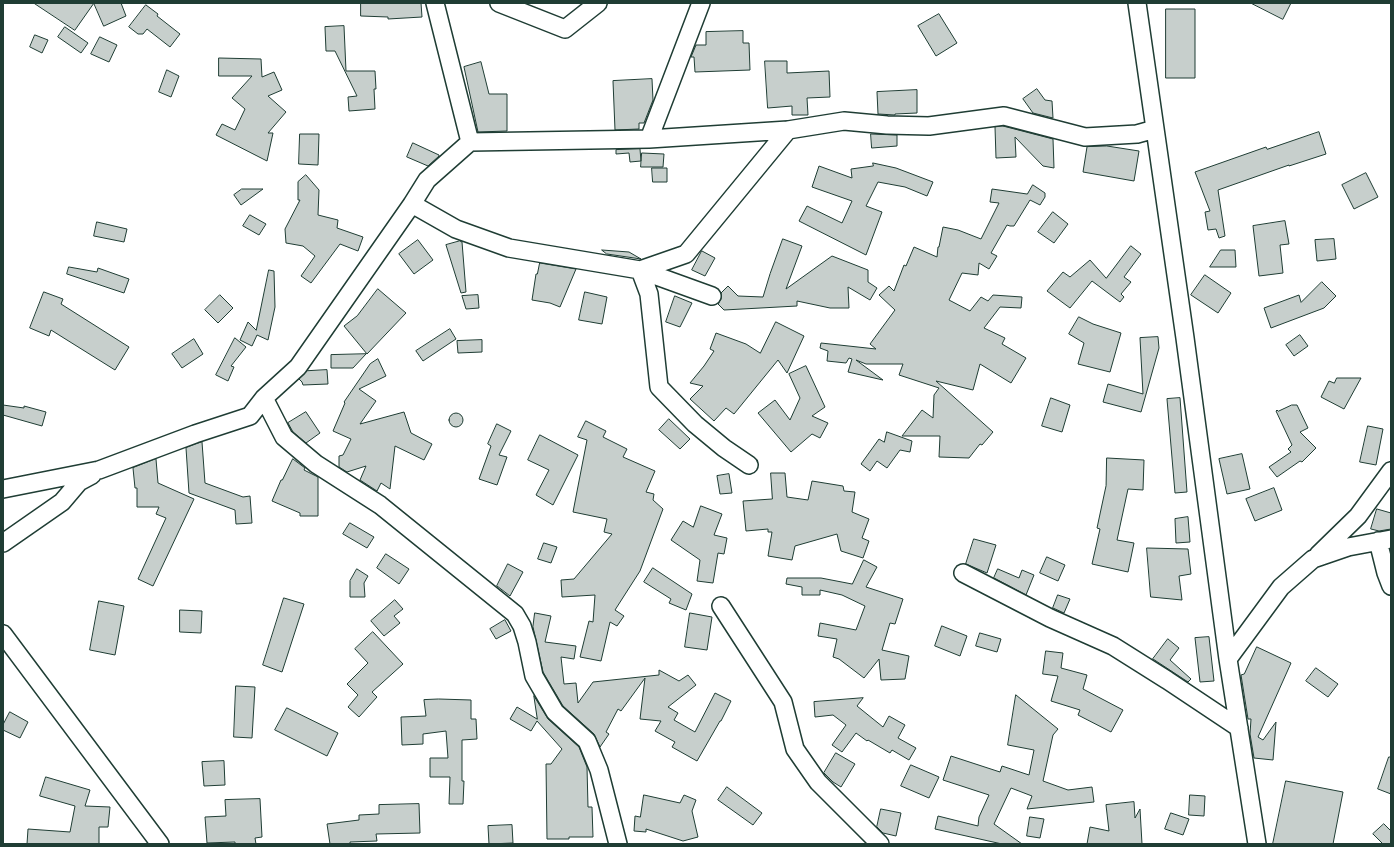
<!DOCTYPE html>
<style>
body{margin:0}
#map{position:relative;width:1394px;height:847px;overflow:hidden;background:#fff;font-family:"Architects Daughter",sans-serif}
canvas{display:block}
.frame{position:absolute;inset:0;border:4px solid #1f3d34;pointer-events:none}
</style>
<div id="map">
<canvas width="1394" height="847"></canvas>
<div class="frame"></div>
</div>
<script>
const g = document.querySelector('canvas').getContext('2d');
g.lineJoin = 'round';
function fillPath(path, color) { g.fillStyle = color; g.fill(path, 'evenodd'); }
function stroke(path, color, width, dash) { g.strokeStyle = color; g.lineWidth = width; g.lineCap = dash ? 'butt' : 'round'; g.setLineDash(dash || []); g.stroke(path); }
const building = new Path2D(`
 M34 3H94L75 30Z
 M94 3H121L126 16 104 26Z
 M361 3H421L422 17 388 19V17L361 16Z
 M1251 3H1291L1283 19Z
 M146 5 158 14 157 16 180 34 170 47 147 29 143 34H138L129 27Z
 M1166 9H1195V78H1166Z
 M939 14 957 43 936 56 918 26Z
 M344 26 346 71H375L376 89H374L375 109 349 111 348 97 357 96 335 51H326L325 27Z
 M65 27 88 43 81 53 58 37Z
 M743 31V43H749L750 70 695 72 694 57H691L696 45H706V32Z
 M35 35 48 40 42 53 30 47Z
 M100 37 117 45 109 62 91 54Z
 M219 58 261 59 262 77 274 72 282 90 268 96 286 112 268 133H273L267 161 216 135 222 124 235 130 245 109 232 98 252 76H219Z
 M765 61H787V73L829 71 830 97 807 98 808 115H792V106L768 108Z
 M481 62 489 94H507V131L478 132 464 67Z
 M167 70 179 76 171 97 159 92Z
 M652 79 653 100 644 123H639V129L615 130 613 81Z
 M1037 89 1045 100 1052 101 1053 118 1033 113 1023 99Z
 M917 90V113L895 114V115L878 114 877 92Z
 M1003 126 1053 139 1054 168 1043 166 1015 137 1016 157 996 158 995 127Z
 M1319 132 1326 154 1289 166V165L1218 190 1225 236 1219 238 1216 229 1208 230 1205 212 1210 211 1195 172 1266 147 1267 149Z
 M300 134H319L318 165 299 164Z
 M871 134 897 135V146L872 148Z
 M413 143 439 155V156L428 166 407 157Z
 M1107 146 1139 151 1134 181 1083 172 1087 147Z
 M640 149 641 161 630 162 629 153 616 154V150Z
 M642 153 664 154 663 167H641Z
 M873 163 896 168 933 182 927 196 905 187 878 182 866 206 882 212 866 255 799 221 807 206 842 223 852 201 812 187 819 166 852 178 851 169 873 166Z
 M652 168H667V182H653Z
 M1366 173 1378 197 1354 209 1342 185Z
 M306 175 319 190 318 215 338 220 337 228 363 237 358 251 340 244 311 283 301 276 315 256 303 246 286 243 285 229 300 200H298V182Z
 M1033 185 1045 193V197L1040 205 1030 200 1014 226H1010L1007 225 991 253 997 256 989 269 979 263 978 275 962 273 949 300 970 311 981 297 988 301 993 295 1022 297 1021 308 1000 307 984 328 1005 338 1002 344 1026 358 1011 383 980 364 973 390 936 381 993 432 982 445 980 444 969 458 939 457 940 436H902L922 410 933 418 934 395 939 388 899 375 903 364H866L856 360 883 380 848 372 852 359 849 358 846 363 827 361 828 351 820 348 821 343 876 349 870 344 895 310 879 295 889 286 894 291 904 265 906 266 914 247 937 257 938 247H939L943 227 958 230 981 239 999 203 990 202 992 189 1027 194Z
 M242 189H263L241 205 234 195Z
 M1053 212 1068 224 1054 243 1038 232Z
 M250 215 266 224 259 235 243 226Z
 M1285 221 1289 244 1280 245 1283 273 1259 276 1253 226Z
 M97 222 127 229 124 242 94 236Z
 M783 239 802 246 786 289 832 256 868 270V282L877 288 870 300 848 287 849 308H830L797 301V306L724 310 718 304 721 299V293L728 286 738 296 763 297 770 274Z
 M1334 239 1336 259 1317 261 1315 240Z
 M418 240 433 260 414 274 399 254Z
 M460 241 462 242 466 292 461 293 446 245Z
 M1131 246 1141 254 1124 277 1131 282 1121 294 1124 297 1120 302 1092 281 1070 308 1047 291 1063 272 1070 277 1090 260 1106 278Z
 M602 250 629 252 641 259 607 254Z
 M1221 250H1235L1236 267H1210Z
 M702 251 715 258 705 276 692 270Z
 M540 263 576 269 560 307 550 303 532 300 536 274H537Z
 M69 267 97 272 98 268 129 279 124 293 67 274Z
 M269 270 274 271 275 307 268 340 257 335 252 346 240 340 248 322 256 330Z
 M1205 275 1231 293 1218 313 1191 295Z
 M1322 282 1336 296 1324 308 1271 328 1264 308 1299 295 1301 302Z
 M378 289 406 313 367 354 344 326 357 316Z
 M44 292 63 299 61 304 129 347 115 370 51 330 49 336 30 328Z
 M585 292 607 297 602 324 579 320Z
 M220 295 233 308 218 323 205 310Z
 M478 295 479 308 466 309 462 296Z
 M675 296 692 303 680 327 666 322Z
 M1079 317 1093 324 1121 333 1110 372 1078 364 1084 343 1069 334Z
 M776 322 804 336 787 373 778 360 734 414 726 408 714 421 690 399 703 386 690 383 704 366 714 351 710 349 716 333 746 344 760 353Z
 M450 329 456 339 423 361 416 351Z
 M1300 335 1308 346 1294 356 1286 345Z
 M1158 337 1159 348 1141 412 1103 402 1108 384 1143 394 1140 338Z
 M235 338 246 347 231 366 234 367 228 381 216 375Z
 M194 339 203 354 182 368 172 354Z
 M482 340V352L458 353 457 341Z
 M366 354 353 368H331V355Z
 M378 359 386 376 359 389 376 401 360 424 404 412 411 433 432 444 424 460 395 446 390 489 381 483 377 491 360 480 366 466 347 472 339 467V456L343 455 351 439 333 431 345 403 344 402 370 364Z
 M806 366 825 407 812 416 828 423 820 438 812 434 791 452 758 413 775 400 790 420 800 398 789 374Z
 M327 370 328 384 303 385 302 382 299 379 307 371Z
 M1337 378H1361L1344 409 1321 397 1329 381 1334 383Z
 M1051 398 1070 405 1062 432 1042 426Z
 M1180 398 1187 492 1175 493 1167 399Z
 M3 405 24 408V406L46 412 42 426 3 415Z
 M1292 405H1297L1308 428 1300 432 1316 448 1302 462 1300 461 1277 477 1269 467 1291 452 1288 449 1292 445 1276 411 1277 410 1278 411Z
 M306 412 320 433 306 443 293 432 288 423Z
 M449 420a7 7 0 1 1 14 0a7 7 0 1 1-14 0Z
 M669 419 690 439 680 449 659 430Z
 M586 421 606 431 603 437 627 449 623 457 655 471 646 492 654 494 653 500 663 509 640 571 615 610 624 616 617 626 610 622 601 661 580 657 589 621 593 622 595 595 562 597 561 580 574 579 612 534 604 532 607 519 573 512 587 440 578 437Z
 M497 424 511 431 499 455 507 457 497 485 479 479 491 446 488 444Z
 M1368 426 1383 429 1376 465 1360 462Z
 M887 432 912 441 910 452 900 450 887 468 877 461 870 471 861 464 879 439 884 442Z
 M540 435 578 455 553 505 536 495 549 470 528 460Z
 M202 442 205 483 243 497 250 496 252 523 236 524 235 510 189 493 186 448Z
 M1242 454 1250 489 1227 494 1219 459Z
 M1107 458 1144 460 1143 490 1128 489 1117 540 1134 543 1128 572 1092 564 1100 529 1097 528 1106 486Z
 M156 459 158 483 194 499 153 586 138 579 166 518 156 514 159 507H137V488H135L133 468Z
 M293 459 305 468 304 470 318 477V516H300V513L272 501 281 480H282Z
 M771 473H785L787 497 808 500 812 481 843 486 844 491 855 492 852 512 869 519 862 538 869 541 863 558 841 551 837 534 795 546 792 560 768 556 772 532H768V529L746 531 743 501 772 499Z
 M729 474 732 493 720 494 717 476Z
 M1274 488 1282 510 1255 521 1246 499Z
 M701 506 722 514 714 535 727 538 724 554 718 553 713 583 697 581 700 560 671 540 683 521 693 527Z
 M1377 509 1391 513V529L1379 531 1371 529Z
 M1188 517 1190 542 1176 543 1175 519Z
 M350 523 374 537 367 548 343 534Z
 M974 539 996 545 987 573 966 564Z
 M544 543 557 547 551 563 538 559Z
 M1147 548 1188 549 1191 574 1179 576 1182 600 1151 597Z
 M386 554 409 569 399 584 377 568Z
 M1047 557 1065 565 1058 581 1040 573Z
 M864 560 877 567 866 587 903 599 895 624 890 623 882 650 909 656 905 679 881 680 879 659 864 678 839 659 833 657 837 639 818 636 820 623 856 630 865 606 842 595 820 590V595H802V587L786 584 787 578H821L852 584Z
 M508 564 523 572 510 596 497 586Z
 M653 568 692 594 686 610 669 603 671 599 644 582Z
 M357 569 368 576 364 583 365 597H350V581Z
 M998 569 1019 578 1022 570 1034 575 1026 595 994 578Z
 M1058 595 1070 599 1064 613 1053 608Z
 M284 598 304 604 282 672 263 665Z
 M395 600 403 609 394 616 400 623 384 636 371 621Z
 M99 601 124 606 115 655 90 650Z
 M180 610 202 611 201 633 180 632Z
 M535 613 551 616 545 642 576 646 574 659 561 657 564 684 576 683 578 703 593 682 659 675V670L679 681 688 675 696 685 668 707 678 713 674 720 695 732 715 693 731 701 721 721H720L697 761 672 747 675 742 655 731 661 721 640 719 645 678 621 711 618 709 606 732 609 734 600 747 594 734 563 706 543 672 533 627Z
 M690 613 712 617 707 650 685 647Z
 M505 620 511 631 496 639 490 629Z
 M942 626 967 636 960 656 935 646Z
 M373 632 403 664 372 692 377 697 359 717 348 707 358 695 347 684 368 663 355 649Z
 M980 633 1001 639 997 652 976 646Z
 M1209 637 1214 681 1200 682 1195 638Z
 M1168 639 1179 648 1170 660 1191 679 1188 682 1153 659Z
 M1257 647 1291 663 1258 737 1263 740 1276 722 1273 760 1254 758 1250 734 1251 719H1248L1241 675 1244 674Z
 M1046 651 1063 653 1061 668 1087 675 1083 689 1123 710 1111 732 1078 715 1080 710 1051 701 1058 676 1043 674Z
 M1316 668 1338 684 1328 697 1306 681Z
 M236 686 255 687 252 738 234 737Z
 M1016 695 1058 729 1053 735 1043 781 1068 790 1092 787 1094 802 1027 809 1032 796 1011 788 994 824 1022 844H1002L935 829 938 816 978 826 979 817 989 795 943 780 951 756 1000 772 1002 766 1029 775 1034 750 1008 745Z
 M534 696 548 719 579 747 587 767 588 807H592L593 837H569V839H547L546 764H551L562 749 537 721 531 731 510 719 517 707 537 719Z
 M863 698 857 706 883 727 889 716 905 725 898 738 916 748 909 760 892 750 890 753 868 740 867 741 856 733 842 752 832 745 846 725 833 715 815 717 814 702Z
 M439 699 471 700V719H476L477 739 462 740V781H464L463 804H449L450 777H430V758H448L446 731 423 734V744L402 745 401 717 426 716 424 700Z
 M287 708 338 733 327 756 275 730Z
 M10 712 28 722 20 738 3 730V725Z
 M836 753 855 764 841 787 833 782 824 773Z
 M1389 757H1391V794L1378 789Z
 M224 761 225 785 204 786 202 762Z
 M911 765 939 777 929 798 901 786Z
 M46 777 90 790 85 806 110 807 108 827H99V844H27L28 829 70 832 75 806 40 796Z
 M1286 781 1343 792 1333 844H1273Z
 M727 787 762 813 753 825 718 800Z
 M644 795 680 803 684 795 696 800 692 811 698 837 683 841 646 829V832L634 831 635 816 640 817Z
 M1190 795 1205 796 1204 816 1189 815Z
 M260 799 262 837 255 838 256 844H235V842L207 843 205 817 226 816 225 800Z
 M1134 802 1135 818 1140 809 1142 844H1087L1090 827 1109 831 1106 805Z
 M419 804 420 833 376 834 377 841 350 842V844H330L327 824 359 820V815L379 814V805Z
 M881 809 901 813 896 836 883 833 877 827Z
 M1171 813 1189 819 1183 835 1165 829Z
 M1030 817 1044 819 1040 838 1027 836Z
 M1384 824 1391 831V844H1383L1373 834Z
 M512 825 513 843 489 844 488 826Z`);
fillPath(building, '#c7cfcc');
stroke(building, '#1f3d34', 1);
const minor = new Path2D(`
 M435 3 470 142
 M499 3 565 29 598 3
 M1137 3 1185 338 1228 659 1257 844
 M788 130 844 121 887 125 929 126 1004 116 1085 137 1137 134 1155 129
 M412 204 456 229 509 248 640 270 712 296
 M640 270 686 254 788 130 649 139 701 3
 M640 270 649 294 659 387 695 424 724 448 749 465
 M264 398 284 437 316 464 380 505 515 614 522 626 527 642 534 676 555 712 587 741 599 770 618 844
 M3 489 99 470 195 434 250 416 264 398 298 367 412 204 427 180 470 142 649 139
 M1378 541 1386 573 1391 586
 M3 543 62 502 79 482 92 475
 M1318 555 1358 516 1391 471
 M963 573 1050 618 1113 646 1167 680 1239 728
 M721 606 783 702 795 749 818 782 880 844
 M3 634 160 844
 M1228 659 1281 587 1313 559 1348 547 1391 539`);
stroke(minor, '#1f3d34', 20);
stroke(minor, '#fff', 17);
</script>
